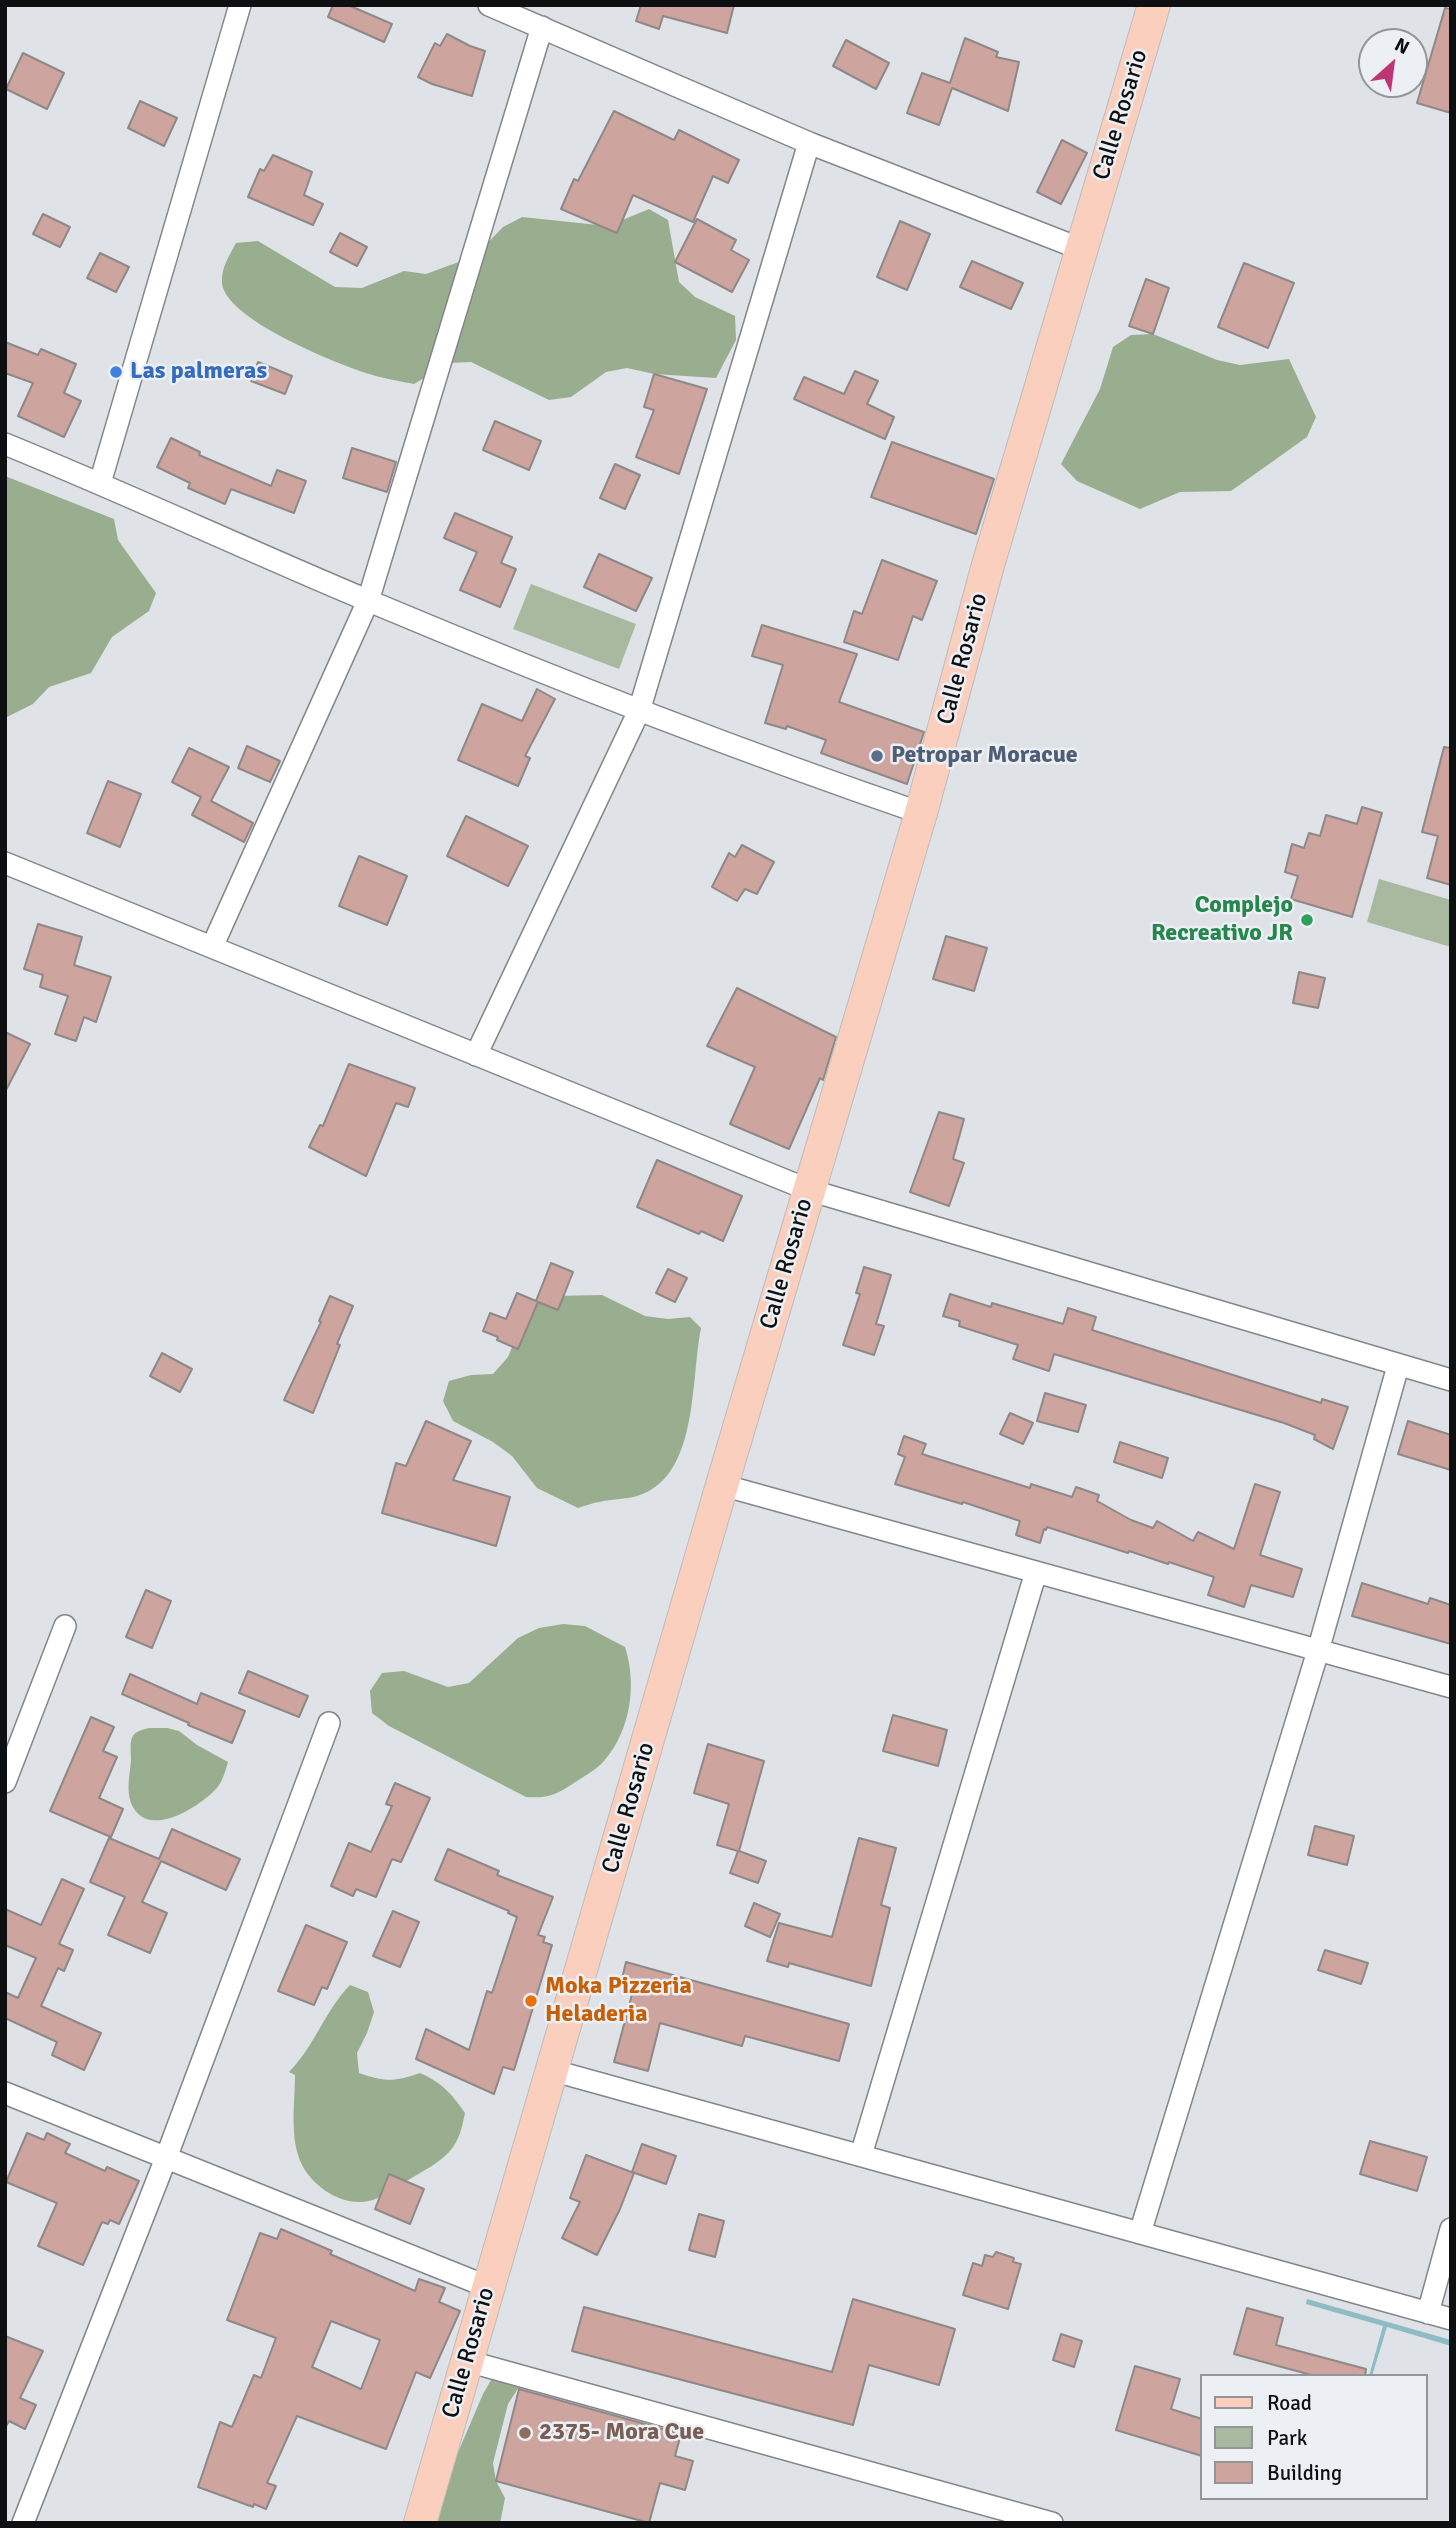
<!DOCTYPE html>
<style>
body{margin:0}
#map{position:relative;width:1456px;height:2528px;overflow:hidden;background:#dfe2e6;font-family:Signika,sans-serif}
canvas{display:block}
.frame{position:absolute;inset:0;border:7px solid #0e0f10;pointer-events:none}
.legend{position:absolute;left:1200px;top:2374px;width:228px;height:126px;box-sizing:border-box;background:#eceff4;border:2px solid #939599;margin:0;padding:9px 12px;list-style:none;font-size:21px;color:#0e0f10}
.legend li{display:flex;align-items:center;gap:14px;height:35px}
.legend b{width:35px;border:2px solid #939599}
.north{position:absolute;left:1358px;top:28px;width:70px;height:70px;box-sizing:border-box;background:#eceff4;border:2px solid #939599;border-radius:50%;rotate:28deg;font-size:19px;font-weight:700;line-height:28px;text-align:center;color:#0e0f10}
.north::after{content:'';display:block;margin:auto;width:24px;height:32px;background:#be3673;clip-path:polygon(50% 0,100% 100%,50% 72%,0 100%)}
</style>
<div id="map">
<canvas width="1456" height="2528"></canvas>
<div class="frame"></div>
<ul class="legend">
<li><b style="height:9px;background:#fbcfbe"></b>Road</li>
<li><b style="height:19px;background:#a8b99f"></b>Park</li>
<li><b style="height:19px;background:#cea49e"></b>Building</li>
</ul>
<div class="north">N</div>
</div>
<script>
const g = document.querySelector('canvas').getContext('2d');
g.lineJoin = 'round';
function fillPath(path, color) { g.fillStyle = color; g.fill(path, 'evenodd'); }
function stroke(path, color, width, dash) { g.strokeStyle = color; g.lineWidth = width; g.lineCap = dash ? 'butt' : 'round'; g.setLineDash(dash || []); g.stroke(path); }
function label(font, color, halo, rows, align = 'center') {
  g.font = font + ' Signika,sans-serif'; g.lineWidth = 5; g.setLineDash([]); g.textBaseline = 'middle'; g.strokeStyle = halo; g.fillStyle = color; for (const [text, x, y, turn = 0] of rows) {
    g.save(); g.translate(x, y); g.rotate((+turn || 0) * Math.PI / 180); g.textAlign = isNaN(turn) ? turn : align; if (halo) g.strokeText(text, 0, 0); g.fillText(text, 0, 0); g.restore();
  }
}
fillPath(new Path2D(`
 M531 584 636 624 619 669 513 629Z
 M1379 879 1451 900V947L1367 922Z`), '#a8b99f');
fillPath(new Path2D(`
 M649 209 668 220 679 282 695 297 735 316 736 340 716 378 654 374 627 368 606 372 571 397 549 400 471 362 449 363 414 384C398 381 381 378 366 373 335 363 225 319 222 283 221 268 229 256 236 243L258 241 335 287 362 288 404 271 426 274 475 256 503 227 522 217 608 226Z
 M1153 334 1217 360 1240 365 1289 359 1316 417 1307 437 1231 491 1180 492 1140 509 1077 481 1061 464 1100 389 1113 347 1131 335Z
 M5 476 114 519 118 540 156 593 149 611 112 637 91 673 49 687 33 704 5 718Z
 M602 1295 645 1316 668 1319 690 1317 701 1328C691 1377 698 1467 647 1492 632 1500 615 1498 599 1502 592 1503 585 1506 578 1508L537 1488 512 1456 493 1442 453 1421 443 1401 449 1381 471 1375 493 1374 508 1357 524 1318 538 1302 553 1296Z
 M563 1624 585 1626 625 1647C637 1684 631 1730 604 1761 597 1769 586 1775 577 1781 569 1786 558 1794 548 1796 541 1798 533 1797 526 1797L389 1726 372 1713 370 1691 382 1673 404 1671 448 1687 469 1683 518 1638 539 1628Z
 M149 1728H167L179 1731 197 1745 228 1762C225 1772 222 1784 214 1791 196 1809 146 1840 131 1803 126 1789 130 1774 131 1760 131 1740 127 1733 149 1728Z
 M350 1985 368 1992 374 2012 367 2033 357 2053 359 2073C384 2082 395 2082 420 2073 441 2082 452 2094 465 2113 462 2127 460 2140 449 2152 439 2163 423 2171 410 2179 399 2185 389 2193 378 2198 349 2211 315 2190 302 2165 289 2138 295 2104 295 2075L289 2072C316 2044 324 2012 350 1985Z
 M503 2359 520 2369 519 2387 508 2404 493 2463 496 2481 505 2498 500 2523H417L450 2471 483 2394Z`), '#99ae8e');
fillPath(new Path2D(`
 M1307 2299 1451 2340V2346L1387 2327 1372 2376H1369L1383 2326 1306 2304Z`), '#8dbcc4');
const building = new Path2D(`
 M333 5H348L392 24 384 42 328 17Z
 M641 5H734L727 33 663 16 659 29 636 21Z
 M1445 8 1451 9V113L1417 103Z
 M447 34 470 46 485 51 472 96 432 84 418 77 435 43 440 46Z
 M965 38 998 52 996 57 1019 62 1008 111 952 88 939 125 907 113 922 73 950 83Z
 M846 40 889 63 876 89 833 66Z
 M23 53 64 73 47 109 6 89Z
 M140 101 177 118 164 146 128 128Z
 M614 111 674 140 679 130 739 160 728 183 713 176 693 222 633 195 617 233 561 209 574 179 578 181Z
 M1062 140 1087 153 1061 204 1037 192Z
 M273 155 312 172 304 195 323 204 313 225 248 197 260 169 264 171Z
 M43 214 70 227 60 247 33 234Z
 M697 219 736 240 731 250 749 260 732 292 675 262Z
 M900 221 930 234 907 290 877 277Z
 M340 233 367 247 357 266 330 252Z
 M100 253 129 267 116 292 87 278Z
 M972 261 1023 283 1011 309 960 287Z
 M1244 263 1294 283 1268 348 1218 327Z
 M1146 279 1169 288 1153 334 1129 326Z
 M5 342 38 355 41 349 76 364 64 393 81 401 64 437 18 416 33 383 5 373Z
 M258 362 292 376 285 394 251 381Z
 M855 371 878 381 867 404 894 417 885 439 794 399 804 377 844 394Z
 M654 374 707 389 679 474 636 457 654 410 644 407Z
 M495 421 541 441 529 470 483 450Z
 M171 438 200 452 199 455 271 486 277 470 306 481 294 513 231 489 225 504 188 488 190 483 157 467Z
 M892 442 994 479 976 534 871 497Z
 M352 448 396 462 387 492 343 478Z
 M615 464 640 475 625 509 600 498Z
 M455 513 512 537 501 563 516 569 500 607 460 590 477 552 444 538Z
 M599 554 652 578 636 611 584 587Z
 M882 560 937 581 922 620 913 616 898 660 844 642 854 611 862 614Z
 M762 625 857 654 839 702 924 732 907 784 821 753 826 740 787 726 786 729 765 723 783 665 752 656Z
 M537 689 555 699 525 756 530 758 518 786 458 760 482 704 522 721Z
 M247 746 280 761 270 782 238 768Z
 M1444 747 1451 748V885L1427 878 1438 836 1422 832Z
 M189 748 229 767 211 801 253 823 244 842 192 815 201 797 172 782Z
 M108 781 141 794 120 847 87 833Z
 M1362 807 1382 813 1352 917 1291 899 1298 876 1285 872 1292 844 1304 848 1309 833 1320 836 1326 815 1357 824Z
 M466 816 528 846 508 886 447 856Z
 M742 845 774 862 757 894 745 889 737 901 712 887 729 853 735 857Z
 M359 856 407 876 387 925 339 906Z
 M38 924 82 937 74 965 111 977 96 1022 84 1017 76 1041 55 1034 68 996 40 987 43 975 24 969Z
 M946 936 987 948 974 991 933 979Z
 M1299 972 1325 978 1318 1008 1293 1003Z
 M737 988 836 1037 823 1080 820 1078 789 1149 730 1124 755 1067 707 1046Z
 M5 1032 30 1044 5 1092Z
 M349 1064 415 1088 408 1107 396 1103 366 1176 309 1147 320 1125 323 1126Z
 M939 1112 964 1119 953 1159 964 1163 949 1206 910 1192Z
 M657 1160 742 1196 723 1241 701 1231 699 1234 637 1207Z
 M551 1263 573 1272 558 1310 538 1302 518 1349 497 1340 498 1337 483 1331 490 1313 506 1319 517 1293 536 1301Z
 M864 1267 891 1275 876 1324 884 1326 874 1355 843 1345 860 1294 856 1293Z
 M668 1269 687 1278 675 1302 656 1293Z
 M950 1294 991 1307 992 1303 1063 1324 1068 1308 1096 1317 1092 1330 1321 1403 1322 1399 1348 1407 1333 1449 1314 1439 1315 1435 1284 1423 1054 1354 1049 1371 1013 1359 1018 1345 959 1326 960 1321 943 1316Z
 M330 1296 353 1306 337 1344 340 1345 313 1413 284 1400 321 1322 319 1321Z
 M162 1353 192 1369 180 1392 150 1376Z
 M1045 1393 1086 1405 1078 1432 1037 1421Z
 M1010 1413 1033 1423 1023 1444 1000 1434Z
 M426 1421 471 1441 453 1480 510 1497 496 1546 382 1513 396 1463 406 1466Z
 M1408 1421 1451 1435V1470L1398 1454Z
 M904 1436 926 1444 922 1454 1030 1488 1031 1484 1072 1497 1076 1487 1099 1495 1097 1501 1131 1520 1153 1528 1157 1521 1193 1541 1198 1532 1234 1549 1255 1484 1280 1492 1260 1555 1302 1569 1293 1597 1251 1585 1244 1607 1208 1595 1214 1577 1169 1562 1168 1564 1129 1551 1128 1553 1047 1527 1046 1530 1044 1529 1040 1543 1016 1535 1020 1521 963 1502 962 1504 895 1484 905 1457 898 1454Z
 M1120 1442 1168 1458 1162 1478 1114 1462Z
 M1362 1583 1428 1604 1430 1598 1451 1605V1644L1352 1616Z
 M146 1590 171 1601 152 1648 126 1637Z
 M248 1671 308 1696 299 1717 239 1693Z
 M130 1674 197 1704 201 1693 245 1711 232 1743 188 1725 189 1723 122 1694Z
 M893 1715 947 1730 938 1766 883 1751Z
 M91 1717 114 1727 103 1751 117 1757 99 1798 123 1809 111 1837 50 1811Z
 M708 1744 764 1761 739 1851 766 1861 758 1883 730 1873 738 1851 717 1845 729 1804 694 1793Z
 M395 1783 430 1798 401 1862 392 1859 376 1897 356 1889 353 1896 331 1886 349 1843 371 1852 392 1806 386 1804Z
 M1315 1826 1354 1836 1347 1865 1308 1855Z
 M172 1829 240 1859 226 1890 161 1861 142 1902 167 1913 150 1953 108 1935 125 1897 90 1882 109 1838 159 1859Z
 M859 1838 896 1848 881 1905 890 1908 871 1986 789 1963 788 1967 767 1961 779 1923 832 1937Z
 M448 1849 499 1871 497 1875 553 1897 538 1935 545 1937 543 1942 552 1945 514 2070 503 2067 494 2094 416 2059 426 2029 469 2050 487 1991 492 1993 517 1917 508 1913 509 1911 435 1880Z
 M62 1879 84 1889 59 1944 73 1950 64 1971 58 1968 41 2006 101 2033 84 2070 52 2055 57 2042 5 2018V1992L18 1998 36 1958 5 1945V1909L41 1925Z
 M754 1903 780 1914 770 1937 745 1926Z
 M393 1911 419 1922 400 1967 373 1956Z
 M306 1925 347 1942 327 1989 322 1987 314 2005 278 1991Z
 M1325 1950 1368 1963 1361 1984 1318 1970Z
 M626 1962 849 2024 839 2061 745 2036 742 2046 660 2023 648 2071 614 2062 634 1987 621 1983Z
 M27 2133 44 2140 47 2133 70 2144 65 2153 105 2171 107 2167 139 2181 119 2224 110 2220 108 2224 102 2222 83 2265 38 2246 57 2203 6 2182Z
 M1370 2141 1427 2157 1417 2191 1360 2174Z
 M642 2144 676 2156 666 2184 632 2172Z
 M586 2155 634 2173 620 2209 597 2255 562 2238 580 2202 570 2198Z
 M389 2174 424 2189 410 2224 375 2209Z
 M699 2214 724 2221 715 2257 689 2250Z
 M281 2229 332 2251 330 2254 415 2291 419 2279 445 2288 439 2302 460 2311 430 2378 416 2372 386 2449 297 2416 267 2483 276 2486 266 2509 254 2504 253 2507 198 2487 220 2422 232 2427 254 2375 261 2378 276 2338 227 2320 260 2233 277 2239ZM331 2321 380 2340 361 2389 312 2367Z
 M996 2252 1014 2258 1013 2262 1021 2264 1008 2309 963 2295 973 2263 982 2266 985 2255 993 2257Z
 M853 2299 955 2329 939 2385 869 2365 853 2425 572 2351 584 2307 832 2372Z
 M1247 2308 1283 2318 1276 2345 1366 2369 1365 2376H1315L1234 2354Z
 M1061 2334 1082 2341 1074 2367 1053 2360Z
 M5 2336 43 2351 20 2398 36 2405 25 2429 9 2421 5 2428Z
 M1135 2366 1180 2379 1171 2409 1202 2419V2456L1116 2430Z
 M519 2389 681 2434 675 2456 693 2461 685 2490 660 2483 649 2523 496 2481Z`);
fillPath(building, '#cea49e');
stroke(building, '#8e8988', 2);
const street = new Path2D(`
 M489 5 809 143 1081 249
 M5 444C128 494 247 550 369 601 550 677 734 749 921 813
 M100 483 240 5
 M5 863 809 1190 1451 1380
 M212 947 368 601 542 27
 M476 1055 639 711 809 143
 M722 1485 1451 1687
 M5 1782 65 1626
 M551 2070 1451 2319
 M5 2093 488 2287
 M861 2155 1036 1572
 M1140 2233 1318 1651 1398 1366
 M1428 2313 1451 2229
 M467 2361 1052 2523
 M23 2523 166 2158 329 1723`);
const primary = new Path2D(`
 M420 2523 722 1485 921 813 988 565 1154 5`);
stroke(street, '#84868a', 24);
stroke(primary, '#bcbcbc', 34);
stroke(street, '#fff', 21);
stroke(primary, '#fbcfbe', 32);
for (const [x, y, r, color] of [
 [116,372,7,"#3f7fe0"],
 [877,756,7,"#5c6f8a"],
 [1307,920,7,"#2e9e5b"],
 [531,2001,7,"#e8710a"],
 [525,2433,7,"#8d6e63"]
]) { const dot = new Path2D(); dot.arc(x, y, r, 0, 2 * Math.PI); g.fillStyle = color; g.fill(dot); stroke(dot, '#eceff4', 2.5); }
label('24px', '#0e0f10', '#eceff4', [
 ["Calle Rosario",1121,115,-73],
 ["Calle Rosario",963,659,-75],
 ["Calle Rosario",787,1264,-74],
 ["Calle Rosario",629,1808,-74],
 ["Calle Rosario",469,2353,-74]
]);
label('bold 24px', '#366cbe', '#eceff4', [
 ["Las palmeras",130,372]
], 'left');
label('bold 24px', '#4e5e75', '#eceff4', [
 ["Petropar Moracue",891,756]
], 'left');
label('bold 24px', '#27864d', '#eceff4', [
 ["Complejo",1293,906],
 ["Recreativo JR",1293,934]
], 'right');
label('bold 24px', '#c56008', '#eceff4', [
 ["Moka Pizzeria",545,1987],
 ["Heladeria",545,2015]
], 'left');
label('bold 24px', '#785e54', '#eceff4', [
 ["2375- Mora Cue",539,2433]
], 'left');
</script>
